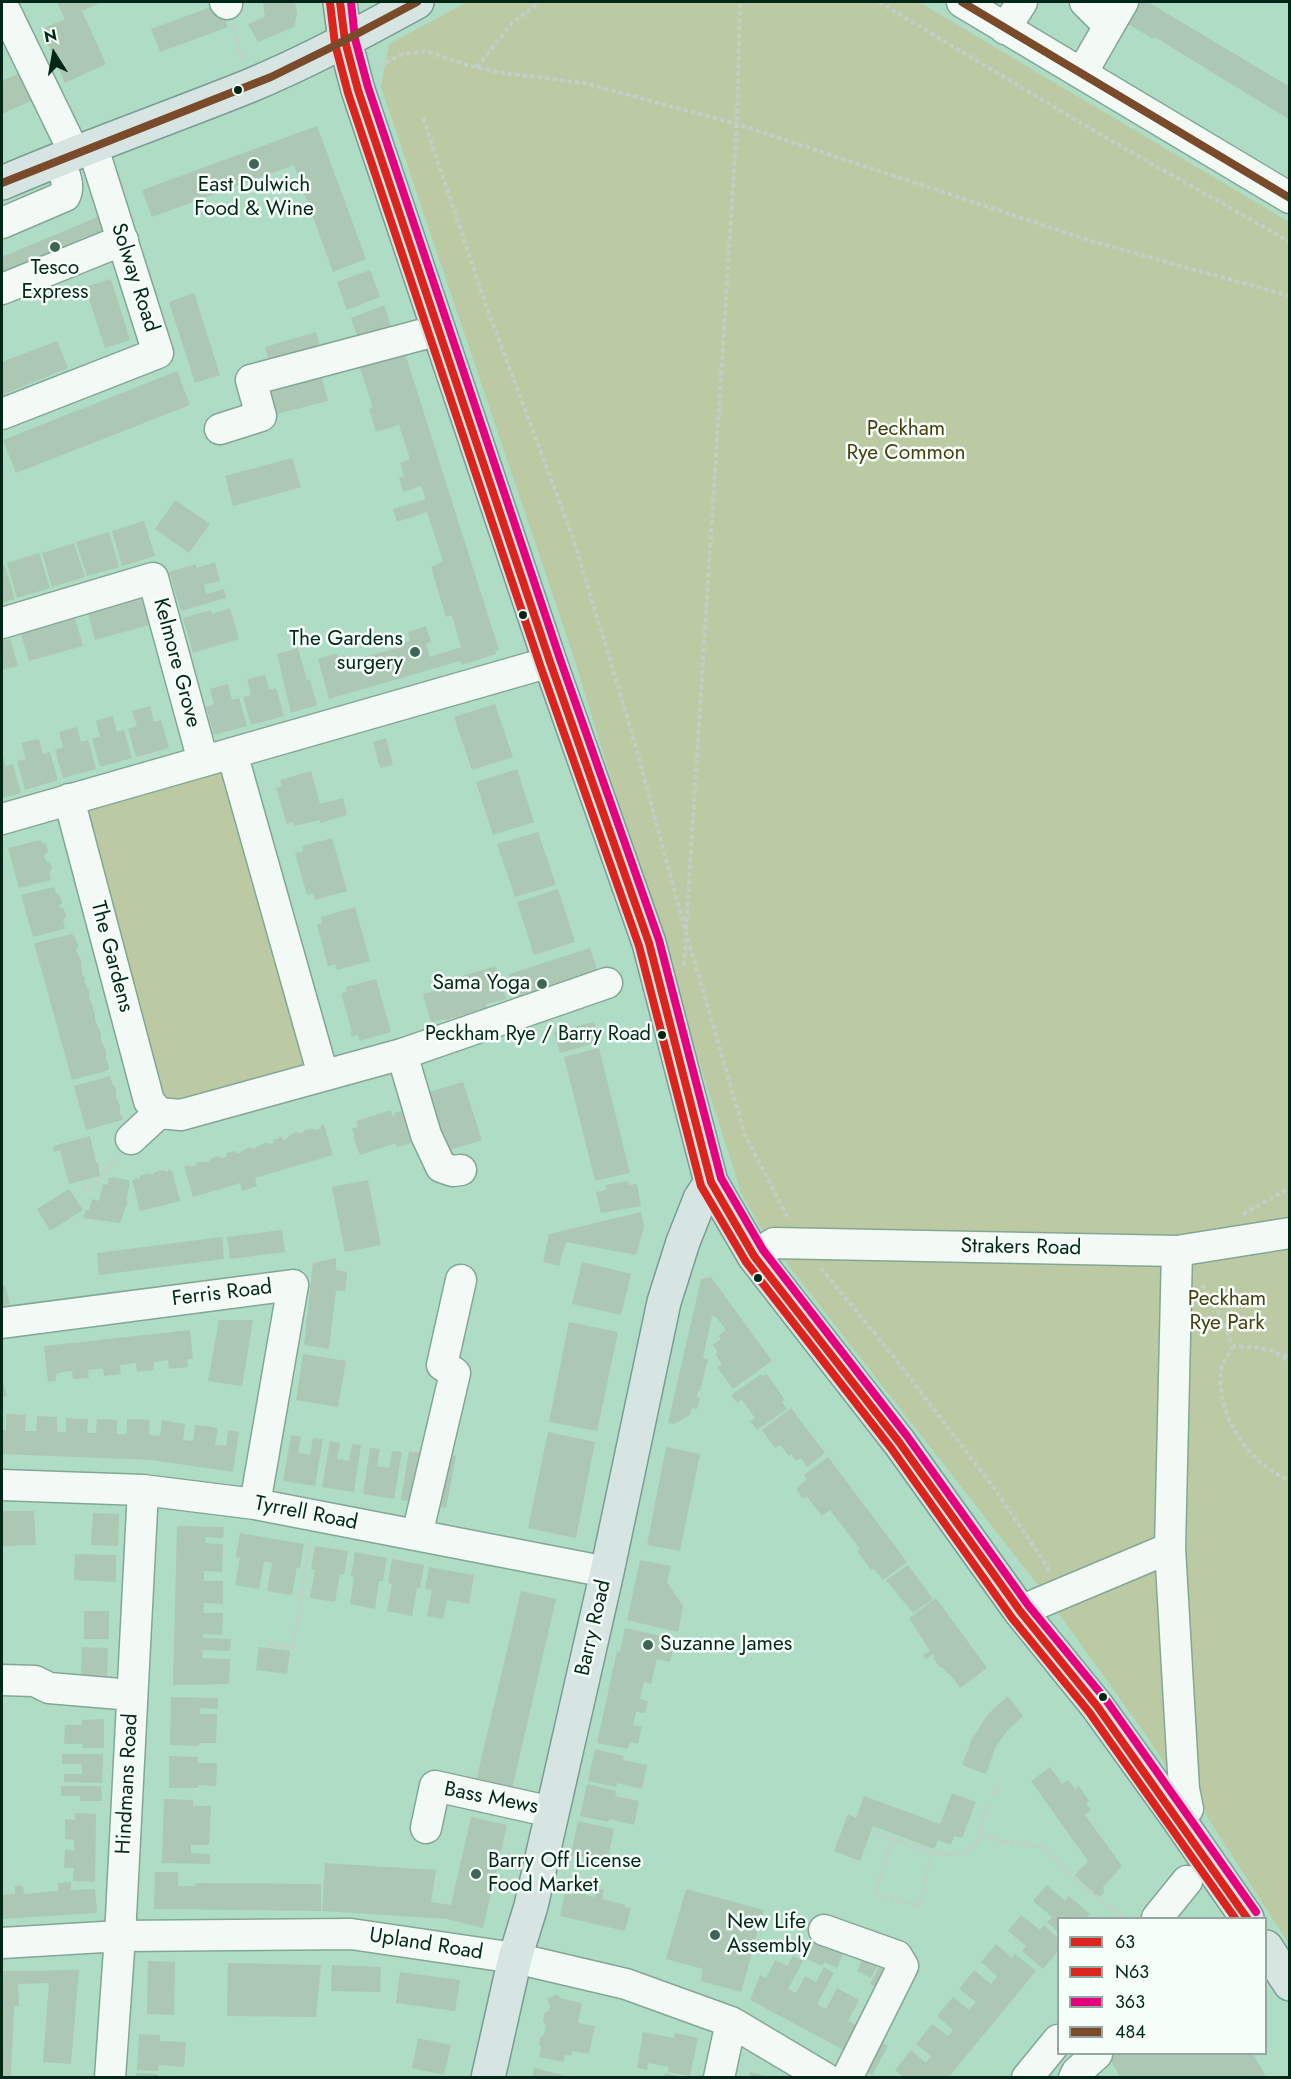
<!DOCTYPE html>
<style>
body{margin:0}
#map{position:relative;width:1291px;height:2079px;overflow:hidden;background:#afdcc4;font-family:Jost,sans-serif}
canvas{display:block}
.frame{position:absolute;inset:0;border:3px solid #022717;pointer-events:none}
.legend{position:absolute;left:1057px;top:1917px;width:210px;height:138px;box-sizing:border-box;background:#f6fef9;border:2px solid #94a89f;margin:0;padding:8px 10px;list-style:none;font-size:18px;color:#022717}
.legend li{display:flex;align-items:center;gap:12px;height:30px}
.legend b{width:30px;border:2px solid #94a89f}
.north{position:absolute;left:24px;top:24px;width:60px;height:60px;-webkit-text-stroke:4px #f6fef9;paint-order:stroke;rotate:349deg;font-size:16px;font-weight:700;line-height:24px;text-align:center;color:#022717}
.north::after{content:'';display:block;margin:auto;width:21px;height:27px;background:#022717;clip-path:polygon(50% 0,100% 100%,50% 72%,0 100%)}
</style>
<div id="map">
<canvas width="1291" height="2079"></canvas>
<div class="frame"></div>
<ul class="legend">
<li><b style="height:8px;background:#dc241f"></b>63</li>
<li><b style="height:8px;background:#dc241f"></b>N63</li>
<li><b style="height:8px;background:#e5007d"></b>363</li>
<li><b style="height:8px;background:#7a4b2a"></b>484</li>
</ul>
<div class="north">N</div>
</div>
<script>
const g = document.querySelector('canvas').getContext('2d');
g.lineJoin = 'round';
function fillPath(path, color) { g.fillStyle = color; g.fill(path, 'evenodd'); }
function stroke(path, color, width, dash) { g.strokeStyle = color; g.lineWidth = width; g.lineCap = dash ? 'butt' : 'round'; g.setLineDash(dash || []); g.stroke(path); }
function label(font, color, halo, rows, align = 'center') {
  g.font = font + ' Jost,sans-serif'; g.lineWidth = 5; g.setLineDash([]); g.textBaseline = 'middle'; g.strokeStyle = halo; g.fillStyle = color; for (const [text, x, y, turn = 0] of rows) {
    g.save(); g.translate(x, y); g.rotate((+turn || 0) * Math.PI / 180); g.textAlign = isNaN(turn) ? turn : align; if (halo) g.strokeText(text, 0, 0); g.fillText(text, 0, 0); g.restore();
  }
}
fillPath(new Path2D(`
 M467 2H919L1289 222V1944L1206 1815V1811L1170 1772 1146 1735 1041 1589 767 1238 742 1195 672 978 573 655 381 87 389 44Z
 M229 762 315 1070 164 1107 76 803Z`), '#bbcaa2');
fillPath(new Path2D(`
 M57 2H102L82 11 106 64 65 83 41 29 65 19Z
 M263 2H295L297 14 294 27 258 42 248 24 265 17Z
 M1127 2H1148L1290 87V120L1166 44 1155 37 1153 39 1122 20Z
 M219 4 228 27 160 52 151 29Z
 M20 73 33 100 2 114V81Z
 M317 126 366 259 333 272 294 165 152 217 142 190Z
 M100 216 109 237 2 281V257Z
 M370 270 380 297 347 310 337 282Z
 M111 279 130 340 105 348 85 287Z
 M194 293 220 375 195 383 169 302Z
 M384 305 393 333 360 345 351 318Z
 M316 332 321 350 270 364 265 347Z
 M57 341 68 368 2 395V362Z
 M403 347 499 650 495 651 496 654 462 665 460 661 329 699 318 659 337 653 338 657 345 655 347 662 400 647V644L410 641 408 632 426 626 431 642 426 644 430 657 461 647 452 615 446 617 431 567 443 561 427 512 397 522 393 509 426 499 421 486 403 492 399 478 404 476 400 463 410 459 399 425 376 432 369 409 373 408 358 362Z
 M177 371 190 405 16 473 3 440Z
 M320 372 328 401 277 414 270 387Z
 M292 458 301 487 233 506 225 476Z
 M175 500 210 524 189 553 155 529Z
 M144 521 155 556 122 566 112 531Z
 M109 532 119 567 87 576 76 542Z
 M74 543 85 577 52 587 42 553Z
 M39 553 50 588 17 598 7 563Z
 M215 562 220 581 204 585 206 594 224 589 226 598 181 611 169 572 196 564 197 568Z
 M4 564 15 599 2 603V565Z
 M141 598 149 625 95 640 88 613Z
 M230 608 239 639 193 653 183 618 211 610 212 614Z
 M75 618 83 646 29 661 21 634Z
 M10 639 18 666 2 670V641Z
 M298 648 307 680H310L317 705 291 713 277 654Z
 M265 675 269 690 276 688 284 716 251 725 243 697 251 695 247 679Z
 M228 684 232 700 239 698 247 726 214 735 206 707 214 704 210 689Z
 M495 704 513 757 472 770 454 717Z
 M150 706 154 722 161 720 169 748 136 757 128 729 137 726 132 711Z
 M113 716 117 732 124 730 132 758 100 767 92 738 100 737 96 721Z
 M77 727 81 742 88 740 96 769 63 778 55 750 63 747 59 732Z
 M386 738 393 765 380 768 373 742Z
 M39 739 43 754 50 752 58 780 25 790 17 761 26 759 21 743Z
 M2 753 6 766 13 764 21 793 2 798Z
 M517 769 534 822 493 835 476 782Z
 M311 771 320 804 343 798 347 815 320 823V820L294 826 293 822 287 824 276 788 282 786 280 780Z
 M538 832 556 885 515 897 497 844Z
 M332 838 347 891 315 900 313 893 307 895 295 853 303 851 302 846Z
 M40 840 46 845 48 851 44 856 46 861 51 864 52 868 49 873 51 880 19 888 8 848Z
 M54 887 56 893 60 896 62 902 59 907 64 909 66 916 63 920 65 929 33 937 21 895Z
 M558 889 575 942 534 955 517 902Z
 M355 907 370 961 337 970 335 964 328 966 317 925 322 923 321 917Z
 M72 934 76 939 78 945 76 950 81 960 82 974 86 979 84 981 89 991V998L93 1007V1011L95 1013V1020L101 1034V1041L106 1051V1060L109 1066V1070L72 1080 34 943Z
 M590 948 598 972 517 998 509 974Z
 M496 966 506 999 486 1004 487 1008 446 1020 445 1019 431 1022 423 994 437 990 435 984Z
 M376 979 391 1032 360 1041 358 1035 352 1037 350 1032H352L341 993 347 992 346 987Z
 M594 1022 599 1042 560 1053 554 1032Z
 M599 1048 630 1173 595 1181 564 1057Z
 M110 1076 113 1085 116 1088V1098L120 1105V1113L123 1118 122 1120 86 1130 74 1086Z
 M463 1082 482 1140 443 1152 425 1093Z
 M391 1110 393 1117 395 1116 394 1113 402 1111 411 1143 397 1147 396 1143 360 1155 353 1137 355 1136 352 1128 358 1127 356 1121Z
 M324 1125 333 1155 255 1178 257 1186 242 1191 240 1183 193 1197 184 1166 190 1165V1167L196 1165 197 1162H208L212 1158 219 1156 221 1158 227 1157 226 1153 236 1151 237 1154 250 1147 253 1149 266 1142 269 1144 274 1143 273 1140 282 1137 283 1140 288 1138 290 1135 297 1132 302 1134 305 1130 312 1128 315 1130 321 1129 320 1126Z
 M90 1136 96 1162 98 1163 100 1176 69 1184 60 1150 54 1152 53 1146Z
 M168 1169 172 1171 180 1201 140 1211 132 1180H135V1177L139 1179 141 1175 150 1173 152 1175 155 1172 163 1170 168 1172Z
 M113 1177 128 1180 130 1183 126 1201H128L120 1223 83 1218 86 1210H89L92 1199 99 1201 103 1184 108 1185 109 1178Z
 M368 1180 381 1245 345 1252 332 1187Z
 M628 1181 629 1185 637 1184 641 1206 601 1213 596 1192 606 1190 605 1185Z
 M69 1189 83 1210 50 1231 37 1209Z
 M641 1212 644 1227 636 1255 566 1242 559 1266 543 1262 549 1234Z
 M282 1230 285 1252 230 1259 227 1237Z
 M222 1237 224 1259 99 1275 97 1253Z
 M336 1258V1270L347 1272 345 1291 336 1290 329 1349 304 1345 313 1263Z
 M582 1262 631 1274 621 1315 572 1304Z
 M711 1277 772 1361 733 1389 717 1367 722 1364 715 1354 718 1352 713 1345 721 1339 718 1336 726 1330 716 1317 712 1316 703 1358 708 1359 700 1391H698L697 1398H700L697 1409 692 1408 690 1415 674 1424 668 1423 701 1279Z
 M5 1285 10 1304 2 1306V1286Z
 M219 1320H253L242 1386 208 1381Z
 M569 1322 618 1332 597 1431 549 1422Z
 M190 1330 193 1359H187L188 1367 169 1369 168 1360 154 1362V1370L137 1372 136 1363 120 1365 121 1374 104 1376 103 1368 96 1369 88 1370 89 1378 73 1379 72 1371 63 1372 56 1374V1381L48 1382 44 1346Z
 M303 1354 346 1361 338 1407 296 1400Z
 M761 1374 763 1376 767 1374 785 1400 782 1402 787 1409 757 1430 750 1421 755 1418 742 1400 737 1403 731 1395Z
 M2 1377 7 1396 2 1397Z
 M791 1408 825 1453 807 1467 801 1458 796 1461 791 1454 789 1456 780 1445 775 1448 762 1430Z
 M6 1414 26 1415 25 1431H36L37 1416 57 1417V1432H66V1418L88 1419 87 1433H96L97 1419 117 1420V1434H127V1419L150 1420 149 1435 160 1436 162 1420 185 1424 183 1440 193 1441 195 1425 206 1426 218 1428 215 1445 226 1446 228 1430 239 1432 233 1472 152 1460 2 1454V1430H6Z
 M548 1432 595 1442 576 1538 528 1528Z
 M291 1435 301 1437 298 1453 310 1455 313 1438 323 1439 315 1486 283 1481Z
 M330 1441 340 1443 337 1459 349 1461 352 1444 361 1445 354 1492 322 1487Z
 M666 1447 700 1454 680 1551 647 1545Z
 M370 1448 380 1449 377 1466 389 1468 392 1451 402 1452 394 1499 363 1494Z
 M409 1451 425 1454 418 1502 401 1500Z
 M442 1453 456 1456 446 1508 428 1504Z
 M828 1457 907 1562 883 1580 874 1569 871 1570 857 1551 860 1549 830 1510 822 1516 807 1497 802 1498 797 1490V1488L807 1479 804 1475Z
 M2 1511H34L36 1545 2 1546Z
 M93 1513 119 1514 118 1546 91 1545Z
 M177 1526 224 1527 223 1538 206 1537 205 1543 223 1544 222 1572 204 1571V1581H223V1604L204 1603 203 1613H223L222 1635 203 1634V1638L231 1639 230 1651 203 1650 202 1658 230 1659 229 1684 173 1685Z
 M240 1533 304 1544 300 1568 297 1567 292 1595 267 1591 272 1563 268 1562H264L259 1589 235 1585 240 1558 236 1557Z
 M315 1546 348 1551 344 1575 340 1574 335 1602 310 1598 315 1570 311 1569Z
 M355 1552 387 1558 383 1581H379L375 1609 350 1604 354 1577 351 1576Z
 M75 1554 116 1555V1582L74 1580Z
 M392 1559 424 1565 420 1588H417L412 1616 387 1611 392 1584 388 1583Z
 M640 1560 671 1566 667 1582 683 1606 678 1632 627 1620Z
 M908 1565 933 1599 913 1613 886 1580Z
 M429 1567 474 1575 469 1604 447 1600 443 1619 427 1616 432 1590 425 1589Z
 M521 1591 556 1599 512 1789 476 1781Z
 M936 1598 987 1668 960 1688 949 1673 948 1674 942 1667 940 1668 933 1658 935 1657 933 1654 926 1659 923 1655 930 1651 909 1618Z
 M84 1611H109V1639H84Z
 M625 1628 675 1639 670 1662 657 1659 651 1684 644 1682 640 1699 648 1701 645 1713 636 1712 633 1725 642 1727 638 1744 630 1742 628 1749 597 1743 617 1651 620 1652Z
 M82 1647 108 1648 107 1681 81 1680Z
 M259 1647 290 1651 287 1674 256 1670Z
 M1008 1696 1023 1716 1008 1730 996 1746 986 1774 962 1765 972 1739 988 1714Z
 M171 1697 218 1698V1709L200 1708V1714H217L216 1743H199V1746L170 1745Z
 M104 1719V1748H82L83 1744H64L65 1725H82V1720Z
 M595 1749 624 1756 623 1760 647 1765 642 1789 617 1783 616 1787 588 1781Z
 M62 1754H103L102 1783 64 1782V1774H82V1768L81 1764H62Z
 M169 1756 198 1757V1763H217L216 1786 198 1785V1788H169Z
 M1050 1767 1062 1784 1068 1780 1075 1789 1079 1786 1089 1801 1086 1803 1091 1810 1085 1815 1122 1866 1103 1887 1104 1892 1100 1897H1097L1075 1875 1088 1861 1031 1781Z
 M587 1784 616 1791 615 1796 639 1801 634 1825 609 1819V1822L580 1816Z
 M61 1786H101L102 1801H80V1796H61Z
 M952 1793 976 1802 962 1838 954 1836 951 1845 938 1840 934 1849 873 1826 860 1861 834 1851 848 1814 856 1818 864 1796 940 1824Z
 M164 1799 193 1800V1806H211L209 1845H191V1853L210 1854V1864L162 1863Z
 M75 1813 96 1814 95 1882 73 1881 74 1868H64L65 1850 74 1851V1840L65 1839V1819L75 1820Z
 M471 1817 507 1825 483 1928 447 1919 322 1911 325 1863 436 1870 431 1902 451 1905Z
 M578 1821 614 1829 607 1863 571 1855Z
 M155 1872H178V1886H196L195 1883 321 1884V1911L154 1909Z
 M71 1882V1890L95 1889 97 1913 2 1919V1895L15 1894V1886H23L24 1894 58 1891V1883Z
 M1047 1885 1065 1901 1069 1896 1090 1914 1086 1918H1058V1932L1047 1922 1052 1917 1033 1901Z
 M598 1889 604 1890 602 1899 625 1905V1907L631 1908 625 1931 560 1916 565 1893 572 1895 573 1892 595 1897Z
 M686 1889 764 1910 741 1992 701 1981 703 1969 666 1959Z
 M1021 1915 1040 1930 1044 1925 1058 1938V1951L1043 1969 1022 1951 1026 1946 1008 1931Z
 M817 1931 847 1944 837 1968 824 1962 822 1966 805 1958Z
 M996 1944 1012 1958 1015 1954 1036 1971 948 2078H904L895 2070 911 2050 926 2063 931 2056 916 2044 932 2024 948 2036 953 2030 937 2016 953 1997 969 2010 976 2002 959 1989 974 1970 991 1984 997 1976 981 1962Z
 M866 1952 881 1959 871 1978 857 1971Z
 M793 1956 803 1961 788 1989 796 1993 805 1976 816 1982 824 1967 834 1973 817 2004 826 2009 837 1988 859 2000 848 2021 856 2025 867 2005 853 2055 750 2000 760 1975 766 1978 775 1960 787 1966Z
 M883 1958 899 1966 886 1992 870 1984Z
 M148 1961 175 1962 174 2015 147 2014Z
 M228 1963 321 1965 316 2017 227 2016Z
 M332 1965 381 1967 380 1992 331 1991Z
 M79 1970 71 2064 43 2062 49 1983 18 1984 19 2006H14L11 2078H2V1971Z
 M400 1972 460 1980 455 2011 396 2003Z
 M557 1994 560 1998 582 2003 578 2023 595 2026 589 2054 572 2051 571 2056 565 2055 564 2062 539 2057 541 2047 539 2044 541 2036 544 2035 546 2025 543 2021 545 2013 549 2011 550 2005 547 1999Z
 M643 2032 674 2038 675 2033 698 2038 690 2076 668 2072 669 2067 648 2063 647 2070 637 2068Z
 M139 2034 160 2035V2041L186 2042 184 2067 159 2065 158 2071 137 2070Z
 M418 2038 451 2045 444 2075 412 2068Z
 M873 2038 888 2046 872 2075 857 2067Z
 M1107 2054H1253L1267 2078H1121Z
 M534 2068 563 2075 562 2078H532Z
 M750 2072 770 2077V2078H749Z
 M136 2073 158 2074V2078H136Z
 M665 2073 680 2077V2078H664Z`), '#acc8b4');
const minor = new Path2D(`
 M225 2 227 4
 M962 2 1290 198
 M2 4 74 152
 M1109 26 1123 2
 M1005 29 1022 2
 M1082 73 1109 26 1085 2
 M2 223 65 196C71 184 63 171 58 159
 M2 289 123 240
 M2 414 158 353 92 145
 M220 429 261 416 251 380 439 330
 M2 623 153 578 203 761
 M232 753 323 1075
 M69 799 149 1101 159 1113
 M2 819 550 662
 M402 1054 426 1135 441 1167 453 1171 461 1170
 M131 1139 159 1113 181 1115 402 1054 607 983
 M1177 1251 1170 1548 1184 1789 1188 1809
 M754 1256 774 1243 1177 1251 1290 1233
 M2 1323 293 1285 255 1504
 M2 1485 143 1490 255 1504 607 1572
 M417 1535 455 1373 442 1365 461 1280
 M1020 1611 1170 1548
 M2 1680 35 1681 49 1688 132 1695
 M426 1828 435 1786 552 1812
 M1157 1918 1187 1881
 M824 1930 897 1956 903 1966 847 2078
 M2 1943 120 1936 351 1934 515 1958 626 1984 731 2022 825 2078
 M110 2078 120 1936 143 1490
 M719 2078 731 2022
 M1027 2078 1058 2040
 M1074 2078 1077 2072 1097 2054`);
const major = new Path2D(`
 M340 2 345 41 358 90 550 662 649 943 711 1182 754 1256 899 1442 1020 1611 1097 1706 1177 1817 1247 1918
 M2 183C83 148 167 119 249 86 307 62 362 32 417 2
 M1266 1947 1290 1984
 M488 2078 515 1958 531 1906 607 1572 664 1302 683 1242 700 1199 711 1182`);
stroke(minor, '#83a795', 33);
stroke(major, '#799c94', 36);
stroke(new Path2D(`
 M879 2 1089 128 1290 242
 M233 26 243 62
 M379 66 403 54 426 51 467 65 497 72 584 83 737 124 1091 241 1290 296
 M477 67 512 23 540 2
 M423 118 487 308 573 538 632 733 686 933 745 1135 789 1220
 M686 929 737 124 740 2
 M684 965 686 937
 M82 1191 99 1181 116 1158
 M1243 1214 1290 1188
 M821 1268 893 1356 994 1488 1050 1571
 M1202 1285 1212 1299 1233 1346C1254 1348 1276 1346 1290 1364
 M1233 1346C1229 1354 1222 1363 1221 1372 1216 1414 1249 1466 1290 1480
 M1283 1356 1290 1354
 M268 1644 293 1648 310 1540
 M876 1833C902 1840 954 1870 977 1842 982 1835 980 1827 983 1819 987 1807 995 1794 1001 1782
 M981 1834 1001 1841 1043 1847 1072 1877 1123 1918
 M893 1838 874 1894 919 1906 932 1853`), '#c0cfc7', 4, [4.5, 3]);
stroke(minor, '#f3faf6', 30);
stroke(major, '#d6e4e2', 33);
stroke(new Path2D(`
 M340 2 345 41 358 90 550 662 649 943 711 1182 754 1256 899 1442 1020 1611 1097 1706 1247 1918`), '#dc241f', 8);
stroke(new Path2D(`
 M330 3 335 44 348 93 540 665 639 946 701 1186 746 1262 891 1448 1012 1618 1089 1712 1235 1918`), '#dc241f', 8);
stroke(new Path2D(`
 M351 2 355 39 368 87 560 659 659 940 721 1178 763 1250 907 1436 1028 1605 1106 1700 1256 1912`), '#e5007d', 8);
stroke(new Path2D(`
 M962 2 1290 198
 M2 183 271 77 334 46 417 2`), '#7a4b2a', 8);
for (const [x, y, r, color] of [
 [238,90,5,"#022717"],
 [254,164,6,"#3f6654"],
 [55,247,6,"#3f6654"],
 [523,615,5,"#022717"],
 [415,652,6,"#3f6654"],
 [542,984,6,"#3f6654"],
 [662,1035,5,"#022717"],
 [758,1278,5,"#022717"],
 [648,1645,6,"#3f6654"],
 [1103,1697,5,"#022717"],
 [476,1874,6,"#3f6654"],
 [715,1935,6,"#3f6654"]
]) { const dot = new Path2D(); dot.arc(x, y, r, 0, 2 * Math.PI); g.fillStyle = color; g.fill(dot); stroke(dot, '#f6fef9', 2); }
label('20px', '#022717', '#f6fef9', [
 ["Peckham Rye / Barry Road",651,1035]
], 'right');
label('21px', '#022717', '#f6fef9', [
 ["East Dulwich",254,186,"center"],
 ["Food & Wine",254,210,"center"],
 ["Tesco",55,269,"center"],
 ["Express",55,293,"center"],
 ["The Gardens",403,640,"right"],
 ["surgery",403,664,"right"],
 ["Sama Yoga",530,984,"right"],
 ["Suzanne James",660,1645],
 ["Barry Off License",488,1862],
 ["Food Market",488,1886],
 ["New Life",727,1923],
 ["Assembly",727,1947]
], 'left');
label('21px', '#022717', '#f6fef9', [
 ["Solway Road",134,278,72],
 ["Kelmore Grove",176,663,75],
 ["The Gardens",111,957,75],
 ["Strakers Road",1021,1248,1],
 ["Ferris Road",222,1294,-7],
 ["Tyrrell Road",306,1514,11],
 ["Barry Road",594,1628,-77],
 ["Hindmans Road",128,1784,-87],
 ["Bass Mews",491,1799,11],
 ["Upland Road",426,1945,9]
]);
label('21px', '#473f0e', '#f6fef9', [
 ["Peckham",906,430],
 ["Rye Common",906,454],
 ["Peckham",1227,1300],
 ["Rye Park",1227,1324]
]);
</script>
